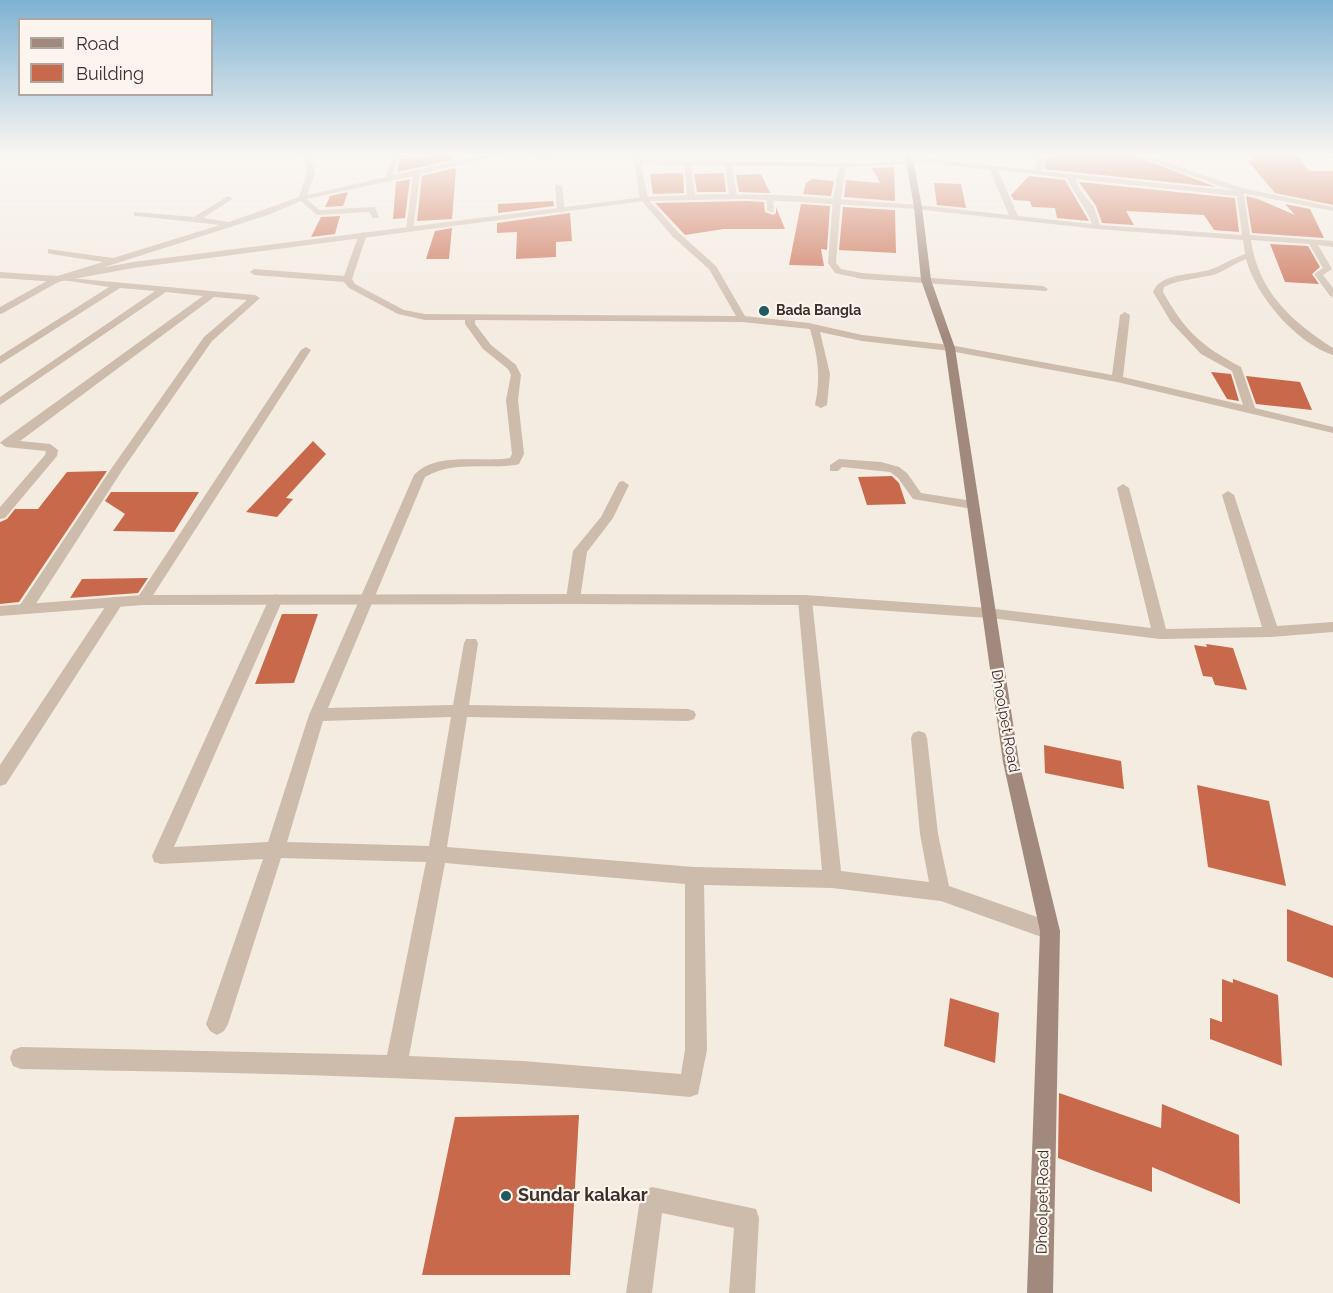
<!DOCTYPE html>
<style>
body{margin:0}
#map{position:relative;width:1333px;height:1293px;overflow:hidden;background:#f4ebe1;font-family:Raleway,sans-serif}
canvas{display:block}
.legend{position:absolute;left:18px;top:18px;width:195px;height:78px;box-sizing:border-box;background:#fbf5ee;border:2px solid #aea6a0;margin:0;padding:8px 10px;list-style:none;font-size:18px;color:#3b302b}
.legend li{display:flex;align-items:center;gap:12px;height:30px}
.legend b{width:30px;border:2px solid #aea6a0}
</style>
<div id="map">
<canvas width="1333" height="1293"></canvas>
<ul class="legend">
<li><b style="height:8px;background:#a18a7d"></b>Road</li>
<li><b style="height:16px;background:#c8694b"></b>Building</li>
</ul>
</div>
<script>
const g = document.querySelector('canvas').getContext('2d');
g.lineJoin = 'round';
function fillPath(path, color) { g.fillStyle = color; g.fill(path, 'evenodd'); }
function stroke(path, color, width, dash) { g.strokeStyle = color; g.lineWidth = width; g.lineCap = dash ? 'butt' : 'round'; g.setLineDash(dash || []); g.stroke(path); }
function label(font, color, halo, rows, align = 'center') {
  g.font = font + ' Raleway,sans-serif'; g.lineWidth = 4.5; g.setLineDash([]); g.textBaseline = 'middle'; g.strokeStyle = halo; g.fillStyle = color; for (const [text, x, y, turn = 0] of rows) {
    g.save(); g.translate(x, y); g.rotate((+turn || 0) * Math.PI / 180); g.textAlign = isNaN(turn) ? turn : align; if (halo) g.strokeText(text, 0, 0); g.fillText(text, 0, 0); g.restore();
  }
}
fillPath(new Path2D(`
 M425 154H452L453 160 397 172 400 159 424 158Z
 M1051 154H1130L1216 187 1044 169 1047 158Z
 M1251 154H1296L1309 171H1333V205L1275 193 1247 160H1254Z
 M894 167 895 201 844 197 846 180 880 183 872 168Z
 M454 168 456 169 452 219 417 221 422 176Z
 M680 173 683 174 684 193 653 194 650 174Z
 M724 173 726 192H697L694 174Z
 M761 174 770 193 739 192 736 175Z
 M1029 176 1065 180 1089 221 1057 218 1055 208 1032 207 1030 201 1014 200 1011 195Z
 M410 179 405 218 393 219 396 182Z
 M812 179 834 181 831 196 803 194 806 183Z
 M1079 182 1235 198 1239 232 1214 230 1204 215 1126 211 1134 225 1102 223 1096 206Z
 M934 183 961 184 966 208 937 205Z
 M348 192 343 206 325 207 330 196Z
 M1246 196 1258 199 1295 215 1285 204 1310 209 1324 238 1252 233Z
 M553 201 554 206 498 213V204Z
 M747 201 764 202 765 212 773 215 776 213V207L785 229H724L685 235 655 203Z
 M801 204 830 206 827 250 821 249 824 266 789 265Z
 M843 207 895 210 896 253 839 250Z
 M570 213 572 241 556 242V257L516 259 517 232 497 233V223Z
 M340 216 335 234 311 237 321 217Z
 M452 228 449 259H426L435 231Z
 M1270 244 1308 246 1320 267 1312 274 1319 284 1285 282Z
 M1211 372 1231 374 1239 401 1227 399Z
 M1246 376 1300 382 1312 410 1256 404Z
 M313 441 326 454 286 498 293 499 277 517 246 512Z
 M107 471 19 602 0 604V522L7 519 15 509H38L67 472Z
 M892 476 899 483 906 504 867 505 858 477Z
 M111 492H199L174 532 113 531 125 514 105 501Z
 M148 578 138 593 70 598 82 579Z
 M282 614H318L294 683 255 684Z
 M1206 644 1233 648 1247 690 1215 685 1212 677 1203 676 1194 645 1207 647Z
 M1044 745 1121 761 1124 789 1045 773Z
 M1197 785 1269 801 1286 886 1208 867Z
 M1287 909 1333 926V978L1287 961Z
 M1222 979 1233 983V979L1278 995 1282 1066 1210 1039V1018L1222 1022Z
 M950 998 999 1013 995 1063 944 1046Z
 M1059 1093 1161 1128 1162 1104 1239 1135 1240 1204 1152 1167V1192L1058 1158Z
 M579 1115 570 1275H422L455 1117Z`), '#c8694b');
fillPath(new Path2D(`
 M303 154H310L315 173 307 195 386 177 392 154H399L393 175 491 154H504L420 174 413 231 406 229 413 176 307 199 319 210 375 207 379 218H373L369 212 317 215 301 201 268 215 70 278 255 295 260 298 212 341 123 469 30 613H20L18 609 20 605 111 469 204 337 247 300 214 297 20 441 50 444 58 450 57 456 5 518 0 519V507L45 455 46 451 6 447 0 443 2 441 203 296 166 292 0 405V397L155 291 120 288 0 364V356L109 287 62 280 3 313 0 314V307L54 277 103 262 51 254 48 253V249L113 258 220 225 137 216H134V212L194 217 228 196 232 198 231 200 203 218 229 222 299 197 307 173Z
 M529 154 562 155 566 157 542 159Z
 M633 154H639L641 160 873 163 930 159 1034 170 1037 161 1036 154H1043L1045 161 1041 171 1236 191 1237 188H1243L1250 235 1333 241V247L1318 245 1332 269 1323 275 1333 288V297L1330 296 1314 274 1323 268 1309 244 1251 240C1258 291 1291 321 1333 348V355C1296 343 1256 296 1246 259 1235 263 1226 270 1216 274 1198 279 1180 279 1164 287L1163 292C1185 331 1201 346 1241 367L1255 408 1333 427V433L1117 382 950 351 862 341 820 332 830 374 827 405 821 408 815 405C821 378 818 356 810 329L742 322 475 320V324L491 345 516 365 521 375 518 400 524 454 519 464 515 465C485 469 452 461 425 477L328 708 453 705 464 643 466 639H476L478 643 469 705 688 709 694 711 696 715 694 719 688 721 467 717 447 847 694 867 822 870 798 600 805 595 812 600 841 871 929 882 920 834 911 738 913 733 919 731 925 733 927 738 938 834 949 886 1057 924 1060 931 1057 938 1050 940 941 901 832 888 704 885 707 1050 698 1094 690 1097C467 1076 244 1073 21 1069L13 1066 10 1058 13 1050 21 1047 387 1055 426 862 281 858 228 1024 224 1031 217 1035 210 1031 206 1024 263 859 161 864 154 862 152 856 269 599 276 594 283 599 174 847 268 842 309 715 414 475C437 451 481 463 510 458L512 454 506 400 511 375 508 369 483 349 465 324V320H425L398 314 349 288 344 282 254 275 250 272 254 269 344 276 359 234 363 232 367 234 352 279 355 284 404 310 425 314 736 316 709 269 673 237 640 199ZM930 163 990 170 1009 215 918 205H915V209L1097 229 1243 240 1245 254C1233 258 1221 266 1209 270 1192 275 1160 273 1153 292L1171 322 1201 354 1232 371 1243 405 1123 377 1130 315 1125 312 1120 315 1112 375 950 345 862 335 809 323 745 316 716 266 679 233 648 199 641 164 684 165 687 196 691 198 695 196 691 165H725L729 195 733 197 737 195 732 166 839 167 833 199 828 263 835 273 862 279 1046 291 1048 289 1043 286 862 273 841 269 836 263 841 199 846 167ZM998 170 1067 178C1074 195 1086 206 1092 224L1018 216ZM1075 179 1237 196 1242 235 1100 225 1094 207 1080 190ZM451 717 429 846 287 842 323 721ZM445 863 685 884V1050L681 1074 523 1061 409 1056Z
 M555 184 562 186 565 211 561 213 557 211Z
 M766 194 773 196 774 213 767 211Z
 M306 347 311 350 148 603H138L136 600 138 597 301 350Z
 M839 459 881 462 899 467 907 473 921 493 972 501 978 505 972 509 913 499 898 478 890 472 842 467 838 471H830V465Z
 M623 481 629 485 613 518 587 552 580 599 573 604 568 602 566 599 573 551 601 517 619 482Z
 M1123 484 1129 488 1166 629 1262 627 1222 495 1228 491 1234 495 1277 626 1333 622V632L1271 637 1160 639 983 617 981 613 988 608 1151 628 1117 488Z
 M116 597 123 602 121 606 6 784 0 786V765L111 598Z
 M652 1187 756 1209 759 1218 755 1293H729L734 1228 662 1213 652 1293H626L640 1199 644 1191Z`), '#cdbbac');
fillPath(new Path2D(`
 M1132 154H1141L1242 188 1333 207V211L1237 192Z
 M713 194 781 195 918 205 922 207 918 209 747 199 644 201 133 268 57 282 0 278V272L57 276 133 262 644 197Z
 M573 594 805 595 988 608 995 613 988 618 805 605 573 604 143 605 0 616V606L143 595Z`), '#cdbbac');
fillPath(new Path2D(`
 M905 154H912L922 207 931 280 955 348 1019 762 1060 931 1053 1293H1027L1040 931 1003 762 945 348 921 280 914 207Z`), '#a18a7d');
const sky = g.createLinearGradient(0, 0, 0, 335);
sky.addColorStop(0, '#7eb2d2');
sky.addColorStop(0.46, '#faf6f2');
sky.addColorStop(1, '#faf6f200');
g.fillStyle = sky;
g.fillRect(0, 0, 1333, 335);
for (const [x, y, r, color] of [
 [764,311,6,"#1f5a5e"],
 [506,1196,6,"#1f5a5e"]
]) { const dot = new Path2D(); dot.arc(x, y, r, 0, 2 * Math.PI); g.fillStyle = color; g.fill(dot); stroke(dot, '#fbf5ee', 2); }
label('bold 14px', '#3b302b', '#fbf5ee', [
 ["Bada Bangla",776,311]
], 'left');
label('15px', '#3b302b', '#fbf5ee', [
 ["Dhoolpet Road",1005,721,80],
 ["Dhoolpet Road",1043,1202,-89]
]);
label('bold 18px', '#3b302b', '#fbf5ee', [
 ["Sundar kalakar",518,1196]
], 'left');
</script>
